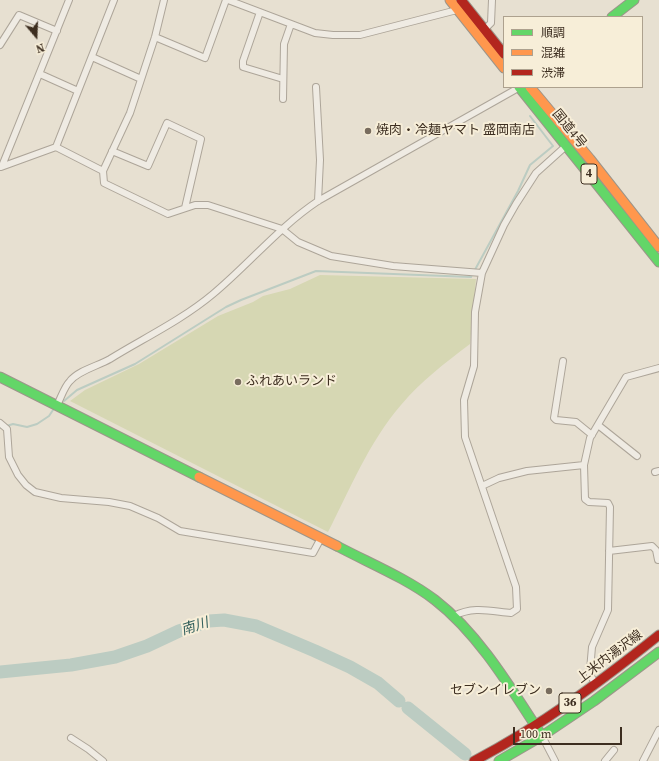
<!DOCTYPE html>
<meta charset="utf-8">
<style>
body{margin:0}
#map{position:relative;width:659px;height:761px;overflow:hidden;background:#e7e0d1;font-family:"Source Serif 4","Noto Sans JP",serif}
canvas{display:block}
.legend{position:absolute;left:503px;top:16px;width:140px;height:72px;box-sizing:border-box;background:#f7eed8;border:1px solid #ada18e;margin:0;padding:5px 7px;list-style:none;font-size:12px;color:#3d2e20}
.legend li{display:flex;align-items:center;gap:8px;height:20px}
.legend b{width:20px;border:1px solid #ada18e}
.north{position:absolute;left:16px;top:16px;width:40px;height:40px;-webkit-text-stroke:3px #f7eed8;paint-order:stroke;rotate:161deg;font-size:11px;font-weight:700;line-height:16px;text-align:center;color:#3d2e20}
.north::after{content:'';display:block;margin:auto;width:14px;height:18px;background:#3d2e20;clip-path:polygon(50% 0,100% 100%,50% 72%,0 100%)}
.scale{position:absolute;left:513px;top:727px;width:109px;height:18px;box-sizing:border-box;border:2px solid #3d2e20;border-top:0;padding-left:5px;font-size:12px;line-height:14px;white-space:nowrap;color:#3d2e20;-webkit-text-stroke:3px #f7eed8;paint-order:stroke}
</style>
<div id="map">
<canvas width="659" height="761"></canvas>
<ul class="legend">
<li><b style="height:5px;background:#63d668"></b>順調</li>
<li><b style="height:5px;background:#ff974d"></b>混雑</li>
<li><b style="height:5px;background:#b3261e"></b>渋滞</li>
</ul>
<div class="north">N</div>
<div class="scale">100 m</div>
</div>
<script>
const g = document.querySelector('canvas').getContext('2d');
g.lineJoin = 'round';
function fillPath(path, color) { g.fillStyle = color; g.fill(path, 'evenodd'); }
function stroke(path, color, width, dash) { g.strokeStyle = color; g.lineWidth = width; g.lineCap = dash ? 'butt' : 'round'; g.setLineDash(dash || []); g.stroke(path); }
function label(font, color, halo, rows, align = 'center') {
  g.font = font + ' "Source Serif 4","Noto Sans JP",serif'; g.lineWidth = 4; g.setLineDash([]); g.textBaseline = 'middle'; g.strokeStyle = halo; g.fillStyle = color; for (const [text, x, y, turn = 0] of rows) {
    g.save(); g.translate(x, y); g.rotate((+turn || 0) * Math.PI / 180); g.textAlign = isNaN(turn) ? turn : align; if (halo) g.strokeText(text, 0, 0); g.fillText(text, 0, 0); g.restore();
  }
}
fillPath(new Path2D(`
 M320 275 476 279 470 344C445 363 421 381 401 405 369 442 350 489 328 532L70 401 85 390 139 364 218 316 253 302 263 296 290 289Z`), '#d6d7b3');
stroke(new Path2D(`
 M64 401 77 390 135 364 226 307 241 300 316 271 471 277 518 191 530 165 553 146 530 116
 M0 428 13 424 27 427 37 424 49 416 53 410`), '#bcccc2', 2);
stroke(new Path2D(`
 M0 672 71 665 115 657 147 646 179 631 209 621 224 620 256 626 315 651 350 667 378 683 399 701
 M408 708 465 754`), '#bcccc2', 13);
const street = new Path2D(`
 M164 0 155 37 130 113 103 171 104 183 168 214 195 205H208L282 229 298 242 331 256 393 266 482 273
 M228 0 315 33 333 35H360L457 10
 M260 12 243 61V67L283 79
 M485 29 491 23 492 0
 M155 37 205 58 226 0
 M0 45 19 15 57 31
 M92 57 141 79
 M40 74 78 91
 M316 87 320 160 318 201
 M283 99 284 44 291 24
 M56 147 114 0
 M112 151 148 166 167 123 201 139 185 208
 M2 166 69 0
 M1 167 56 147 103 171
 M563 361 554 418 556 420 576 422 592 435
 M57 405C61 398 64 387 70 381 79 370 98 366 110 359 144 338 182 320 213 294 249 264 279 227 318 201L520 87
 M0 423 7 429 9 457 18 475 26 485 35 492 61 498 109 502 130 506 158 518 180 531 313 553 321 538
 M598 425 637 456
 M584 465 585 499 589 502 608 503 610 507 608 610 592 647 590 670V675L596 684
 M655 472 659 471
 M482 486 499 478 527 471 584 465 590 438 626 377 659 368
 M609 551 652 546 656 550 658 560
 M454 616C473 606 490 611 511 613L517 609 516 587 465 437 464 400 474 366 475 312 482 273 504 225 516 204 536 173 566 146
 M542 736 555 761
 M71 738 88 749 103 761
 M605 761 614 750
 M643 761 659 730`);
const fast = new Path2D(`
 M612 17 634 0
 M519 87 659 262
 M0 377 199 477
 M337 546C369 563 406 578 435 600 479 634 512 690 542 736
 M499 761 542 736 594 701 659 652`);
const slow = new Path2D(`
 M450 0 504 68
 M530 87 590 159 659 247
 M199 477 337 546`);
const jam = new Path2D(`
 M461 0 504 54
 M474 761C541 726 600 682 659 635`);
stroke(street, '#ada599', 8);
stroke(fast, '#9c958a', 11);
stroke(slow, '#9c958a', 11);
stroke(jam, '#9c958a', 11);
stroke(street, '#efebe3', 6);
stroke(fast, '#63d668', 9);
stroke(slow, '#ff974d', 9);
stroke(jam, '#b3261e', 9);
for (const [x, y, r, color] of [
 [368,131,4,"#786c5e"],
 [238,382,4,"#786c5e"],
 [549,691,4,"#786c5e"]
]) { const dot = new Path2D(); dot.arc(x, y, r, 0, 2 * Math.PI); g.fillStyle = color; g.fill(dot); stroke(dot, '#f7eed8', 1.5); }
for (const [x, y, w] of [
 [589,174,16],
 [570,703,22]
]) { const box = new Path2D(); box.roundRect(x - w / 2, y - 10, w, 20, 3); g.fillStyle = '#f7eed8'; g.fill(box); stroke(box, '#3d2e20', 1); }
label('bold 12px', '#3d2e20', null, [
 ["4",589,174],
 ["36",570,703]
]);
label('13px', '#3d2e20', '#f7eed8', [
 ["国道4号",569,129,51],
 ["上米内湯沢線",610,657,-37]
]);
label('13px', '#3d2e20', '#f7eed8', [
 ["焼肉・冷麺ヤマト 盛岡南店",376,131],
 ["ふれあいランド",246,382],
 ["セブンイレブン",541,691,"right"]
], 'left');
label('italic 14px', '#2f5d5a', '#f7eed8', [
 ["南川",195,627,-18]
]);
</script>
